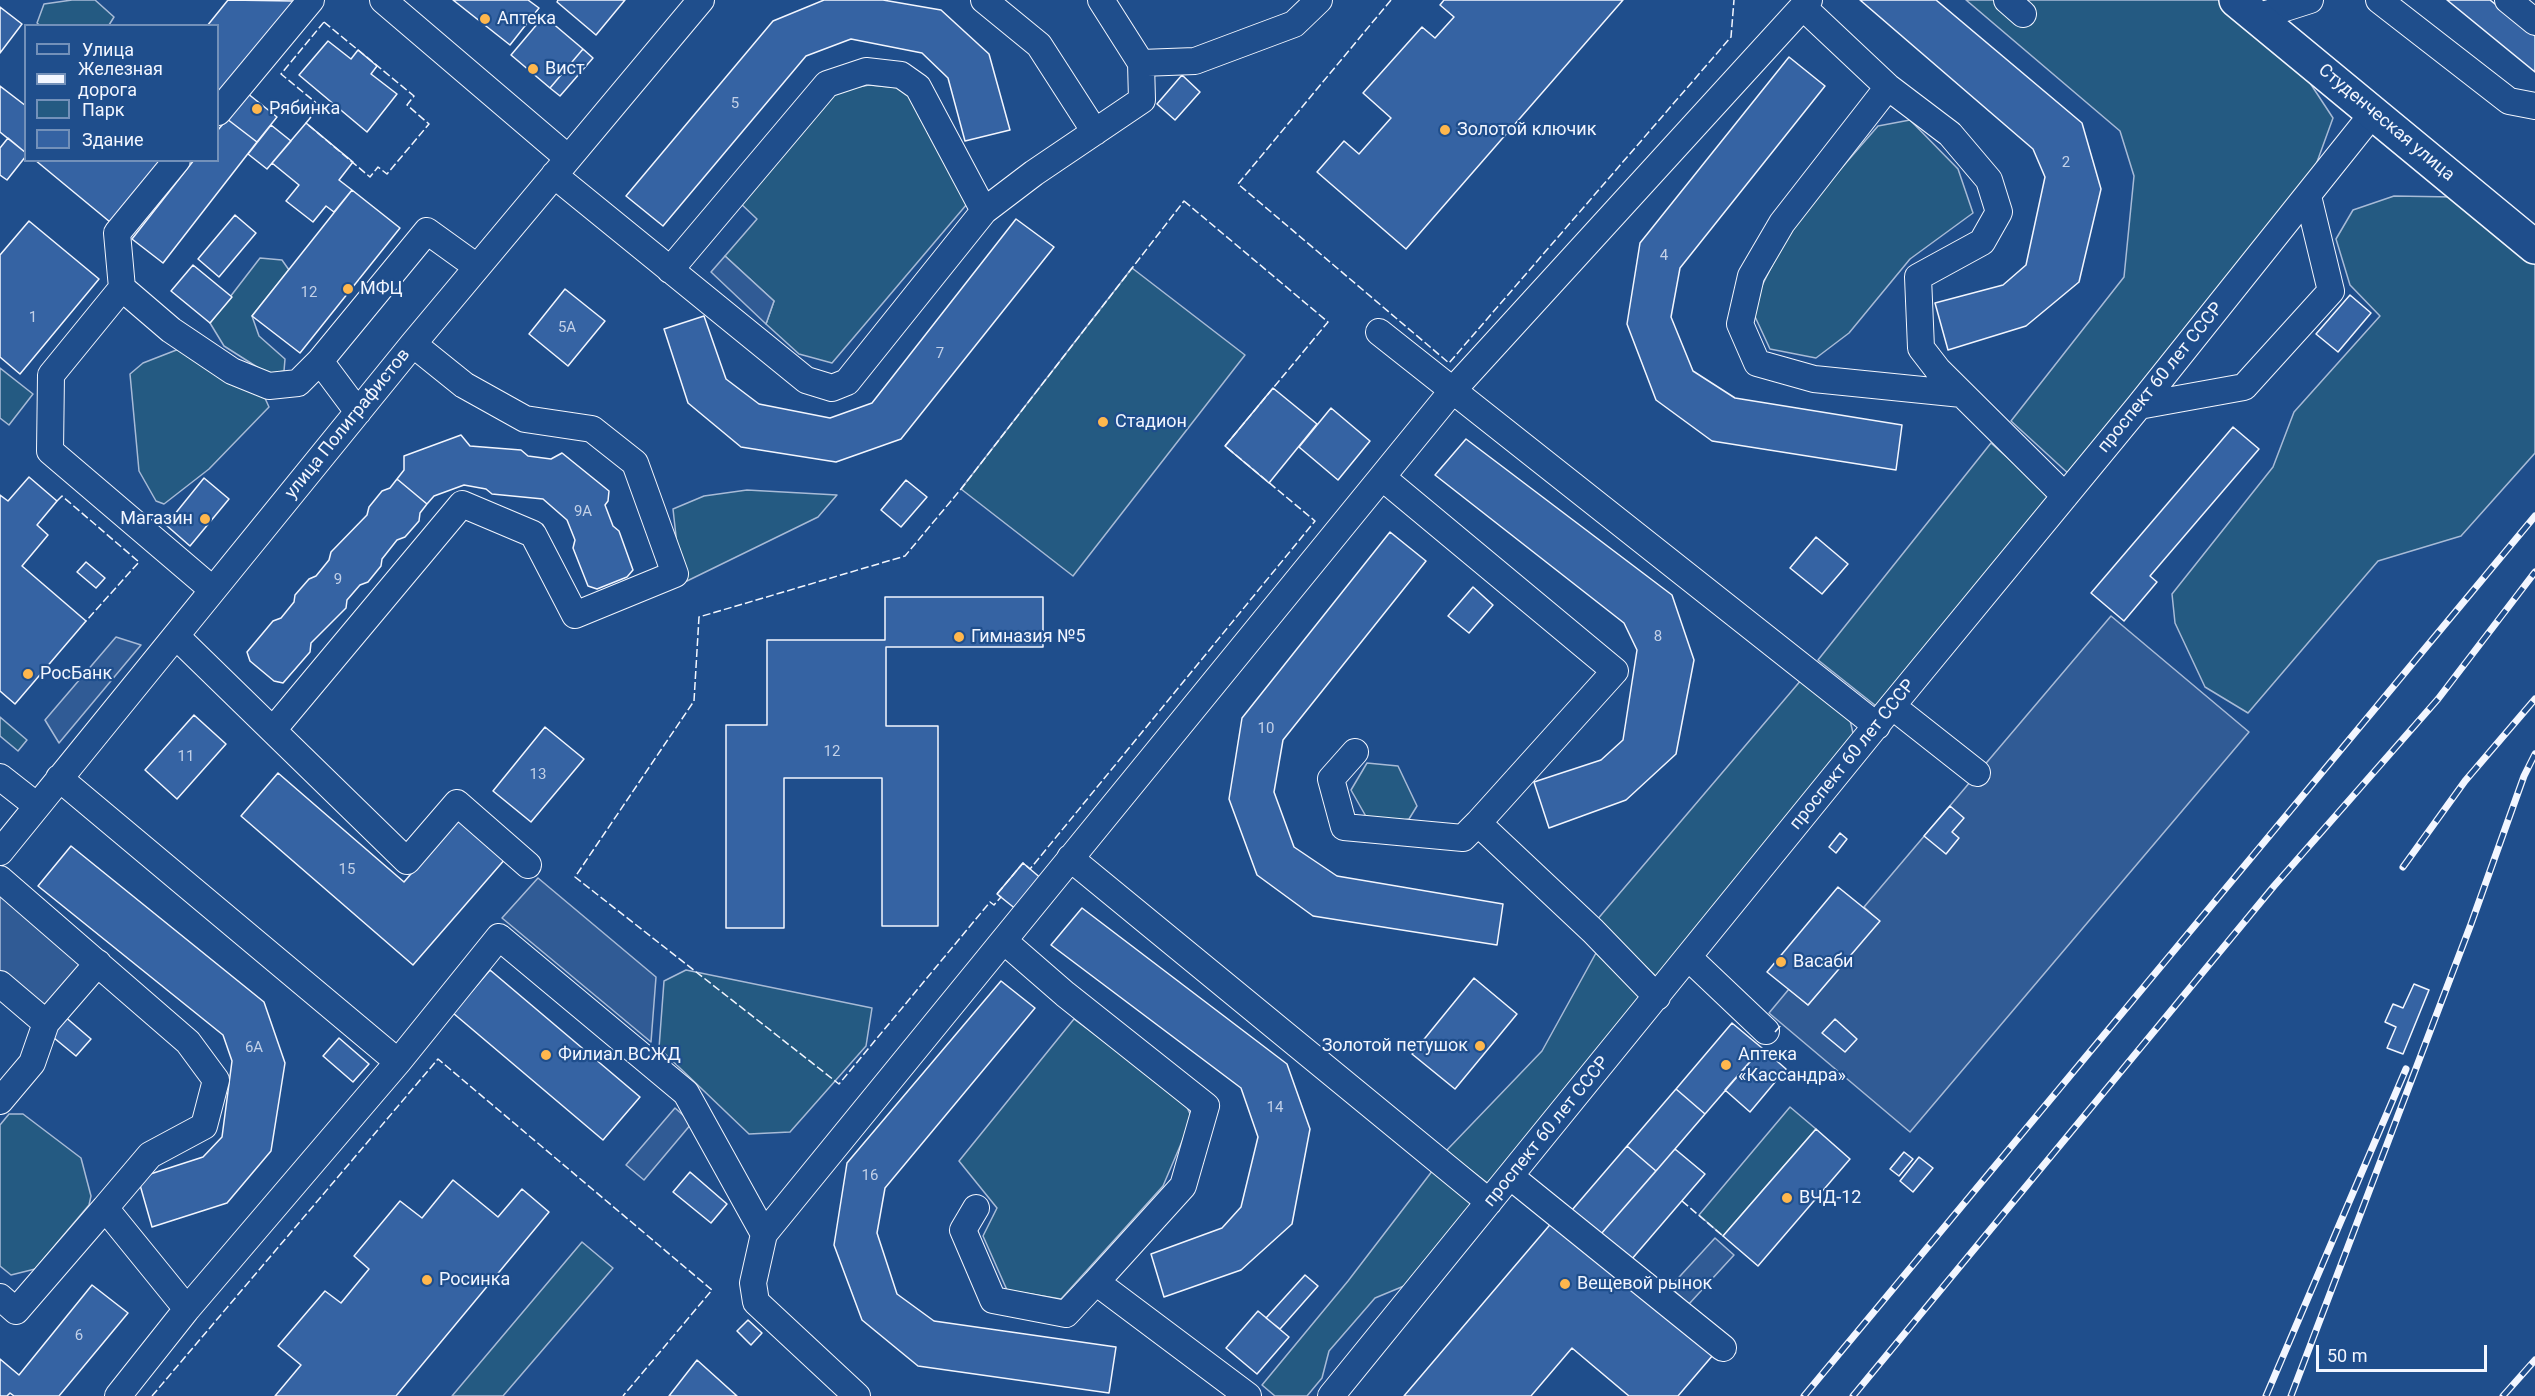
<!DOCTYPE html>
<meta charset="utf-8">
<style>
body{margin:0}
#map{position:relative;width:2535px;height:1396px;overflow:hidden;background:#1f4e8c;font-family:Roboto,sans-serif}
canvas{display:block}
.legend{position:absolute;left:24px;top:24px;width:195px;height:138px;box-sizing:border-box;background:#1f4e8c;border:2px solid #7391ba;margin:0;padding:8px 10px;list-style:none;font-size:18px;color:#f2f6ff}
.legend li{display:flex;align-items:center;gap:12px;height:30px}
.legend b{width:30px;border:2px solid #7391ba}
.scale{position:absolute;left:2316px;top:1345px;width:171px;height:27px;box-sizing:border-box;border:3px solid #f2f6ff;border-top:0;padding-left:8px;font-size:18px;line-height:21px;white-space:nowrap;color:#f2f6ff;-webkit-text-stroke:4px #1f4e8c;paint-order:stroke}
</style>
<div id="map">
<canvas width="2535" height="1396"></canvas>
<ul class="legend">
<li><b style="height:8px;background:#1f4e8c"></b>Улица</li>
<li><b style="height:8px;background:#f2f6ff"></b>Железная дорога</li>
<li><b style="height:16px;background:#245a82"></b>Парк</li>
<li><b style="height:16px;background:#3563a3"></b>Здание</li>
</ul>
<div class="scale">50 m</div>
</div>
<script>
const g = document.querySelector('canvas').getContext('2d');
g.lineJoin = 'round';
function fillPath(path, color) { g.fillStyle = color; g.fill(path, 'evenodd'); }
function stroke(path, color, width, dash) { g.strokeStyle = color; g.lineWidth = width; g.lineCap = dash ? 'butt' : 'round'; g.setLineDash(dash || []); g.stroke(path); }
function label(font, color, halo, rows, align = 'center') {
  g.font = font + ' Roboto,sans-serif'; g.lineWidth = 4.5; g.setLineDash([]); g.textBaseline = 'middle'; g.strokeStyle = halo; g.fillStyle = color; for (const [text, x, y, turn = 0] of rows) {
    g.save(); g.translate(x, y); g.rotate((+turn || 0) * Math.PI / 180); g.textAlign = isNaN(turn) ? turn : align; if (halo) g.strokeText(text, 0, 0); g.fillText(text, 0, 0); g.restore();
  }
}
const green = new Path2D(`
 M72 0H95L114 17 109 25 41 26 37 23 44 4Z
 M1966 0H2226L2287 48 2333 118 2313 173 2070 475 2011 421 2124 277 2134 176 2120 131Z
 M869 85 900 88 909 96 967 204 832 363 799 354 766 324 774 301 725 256 757 219 739 202 837 91Z
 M1910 120 1958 169 1973 213 1910 259 1849 333 1816 358 1770 349 1751 308 1792 225 1878 126Z
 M2394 196 2454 197 2535 263V453L2461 536 2378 561 2248 713 2205 687 2175 623 2172 594 2273 467 2294 412 2380 316 2350 285 2336 239 2353 210Z
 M260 258 282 260 289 270 252 316 259 336 285 359 284 371 268 374 224 346 210 323Z
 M1132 268 1245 355 1073 576 961 489Z
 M179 349 264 396 269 407 209 469 164 504 156 501 139 471 130 374 143 363Z
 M0 368 33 394 9 425 0 418Z
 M1991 443 2051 496 1876 706 1818 660Z
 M747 490 837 495 818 517 687 581 680 572 673 509 704 496Z
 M1802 679 1850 720 1855 742 1659 979 1596 921Z
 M0 717 27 740 18 751 0 736Z
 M1367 763 1398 766 1417 806 1409 819 1381 824 1368 820 1351 790Z
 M1596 953 1643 998 1490 1185 1446 1151 1542 1051Z
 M686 970 872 1008 866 1046 790 1132 749 1134 659 1048 664 981Z
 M1074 1019 1184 1101 1192 1118 1163 1186 1061 1299 1007 1290 983 1236 997 1208 959 1161Z
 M1790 1107 1816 1129 1723 1236 1699 1215Z
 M9 1114H23L81 1158 91 1196 89 1205 35 1269 11 1275 0 1266V1125Z
 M1433 1170 1473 1206 1404 1286 1375 1298 1329 1351 1322 1378 1307 1396H1275L1262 1385 1348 1281Z
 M582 1242 613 1268 503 1396H452Z`);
fillPath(green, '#245a82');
stroke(green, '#a8bbd7', 1.5);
const parking = new Path2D(`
 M725 256 774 301 766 324 711 272Z
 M2111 616 2249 732 1910 1132 1769 1013 1789 989 1808 1005 1879 921 1864 907Z
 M116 637 141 645 59 743 45 720Z
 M538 878 656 977 651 1042 502 918Z
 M0 890 87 962 46 1012 0 974Z
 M675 1108 692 1123 644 1180 626 1165Z
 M1715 1238 1734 1255 1689 1304 1670 1287Z`);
fillPath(parking, '#305b95');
stroke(parking, '#a8bbd7', 1.5);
const building = new Path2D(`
 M228 0 294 1 218 93V26H207Z
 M453 0H528L539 8 510 45Z
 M558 0H625L596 35 557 2Z
 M824 0H883L941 10 989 54 1010 130 965 141 948 78 922 53 851 39 806 56 663 226 626 196 773 21Z
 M1444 0H1623L1406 249 1317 172 1344 141 1359 154 1391 118 1363 93 1422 27 1435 38 1454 17 1440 5Z
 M1860 0H1936L2082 123 2101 189 2079 282 2026 326 1948 350 1935 303 2003 285 2026 265 2045 177 2033 149Z
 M2447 0H2490L2535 36V72Z
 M0 7 22 24 0 53Z
 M544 16 583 49 550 88 511 55Z
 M328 41 351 59 358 50 377 66 371 74 397 94 367 132 299 75Z
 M583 49 593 58 560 96 550 88Z
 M1789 57 1825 86 1680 268 1671 317 1693 371 1735 398 1902 425 1896 470 1712 441 1656 400 1627 324 1640 243Z
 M1182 75 1200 92 1175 120 1157 104Z
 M0 86 26 106V153L0 132Z
 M247 93 277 117 257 142 227 119Z
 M227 119 257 142 163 263 132 239 194 160H218V130Z
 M306 123 353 162 339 180 352 190 334 212 326 206 313 222 286 201 299 185 272 163Z
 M271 125 291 141 267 169 248 154Z
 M8 138 26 153V156L7 180 0 175V148Z
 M35 160 95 161 161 160 110 222Z
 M352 190 400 228 300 353 252 316Z
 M235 215 256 233 219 277 198 259Z
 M1016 219 1054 247 901 439 836 462 741 447 688 403 664 329 704 316 726 379 759 404 830 418 872 403Z
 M29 221 99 279 20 374 0 357V255Z
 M193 265 232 297 210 323 171 291Z
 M565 289 605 321 568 366 529 334Z
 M2350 295 2371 313 2338 352 2316 334Z
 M1273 388 1317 424 1269 483 1225 446Z
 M1331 408 1370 441 1338 480 1299 447Z
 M2233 427 2259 449 2150 576 2157 582 2124 621 2091 593Z
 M461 435 470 446 521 450 528 456 551 459 562 453 609 491 608 501 605 505 613 526 619 531 633 570 627 577 597 589 588 586 573 548 575 540 567 520 543 499 492 494 486 489 464 485 434 496 427 504 397 479 404 470V456Z
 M1466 439 1672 595 1694 660 1676 754 1626 800 1549 828 1534 782 1601 760 1623 740 1637 650 1624 623 1435 475Z
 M29 477 57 501 37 525 48 535 22 566 86 621 15 704 0 691V495L8 501Z
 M204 478 229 499 190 546 166 525Z
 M397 479 427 504 420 513 419 521 405 537 397 540 382 559 381 566 368 582 360 585 347 600 346 608 311 643 310 652 283 683 274 681 250 661 247 652 273 621 281 618 294 602 295 595 309 579 316 576 329 560 331 552 367 515 369 507 382 491 390 488Z
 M906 480 927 497 901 527 881 510Z
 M1390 532 1426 561 1283 740 1274 792 1294 847 1337 876 1503 904 1497 945 1313 916 1257 875 1229 799 1242 718Z
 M1816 537 1848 564 1822 594 1790 568Z
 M86 562 105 578 96 588 77 572Z
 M1473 587 1493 605 1469 633 1448 616Z
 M885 597H1043V647H886V726H938V926H882V778H784V928H726V725H767V640H885Z
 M194 715 226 744 177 799 145 770Z
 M545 727 584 759 531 822 493 791Z
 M278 773 404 882 460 817 506 858 413 965 241 816Z
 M1950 806 1964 818 1952 832 1959 838 1946 854 1924 836Z
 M1840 833 1847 839 1836 853 1829 847Z
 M71 846 264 1002 285 1063 271 1151 227 1203 152 1227 138 1178 203 1157 222 1137 232 1061 223 1035 38 886Z
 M1023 863 1043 880 1017 910 997 894Z
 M1838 887 1880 921 1808 1005 1767 972Z
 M1082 908 1287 1064 1310 1129 1292 1224 1241 1270 1164 1297 1151 1254 1222 1228 1241 1207 1258 1137 1241 1088 1051 945Z
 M490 970 640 1097 603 1140 453 1013Z
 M1474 978 1517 1014 1455 1089 1412 1054Z
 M1001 981 1035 1008 885 1188 877 1233 897 1294 934 1321 1116 1347 1109 1393 918 1366 862 1320 834 1245 847 1163Z
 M2414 984 2429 990 2403 1054 2387 1048 2396 1027 2385 1022 2393 1004 2403 1008Z
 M63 1015 91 1039 76 1056 48 1033Z
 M1835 1019 1857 1039 1845 1052 1822 1033Z
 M1732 1023 1762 1048 1705 1114 1676 1089Z
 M339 1038 369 1064 353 1082 323 1056Z
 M1762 1048 1786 1069 1750 1112 1725 1090Z
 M1676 1089 1705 1114 1656 1171 1627 1146Z
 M1816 1129 1850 1159 1758 1266 1723 1236Z
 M1627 1146 1656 1171 1601 1234 1572 1210Z
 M1675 1149 1705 1174 1631 1260 1601 1234Z
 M1904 1152 1913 1159 1899 1176 1890 1169Z
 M1919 1157 1933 1168 1913 1192 1900 1181Z
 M690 1172 727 1204 711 1223 673 1192Z
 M453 1180 498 1217 522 1189 549 1212 396 1396H275L301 1365 278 1346 325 1291 341 1303 369 1269 354 1256 400 1201 422 1218Z
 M1554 1220 1713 1355 1678 1396H1629L1572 1348 1531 1396H1404Z
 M1305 1275 1318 1286 1280 1329 1266 1318Z
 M92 1285 128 1313 59 1396H14L10 1393 7 1396H0V1359L19 1375Z
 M1258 1311 1289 1337 1257 1374 1226 1348Z
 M748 1320 762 1333 751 1345 737 1331Z
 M697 1360 737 1396H669Z`);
fillPath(building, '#3563a3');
stroke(building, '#f2f6ff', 1.5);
const minor = new Path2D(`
 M383 0 568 158
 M984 0 1039 45 1095 132
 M2007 0 2023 14
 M2379 0 2509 101 2535 106
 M2508 0 2535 22
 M1803 7 1888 87 1950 134 1989 180 1999 212 1982 242 1918 277 1921 348 1938 370 2065 496
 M2257 17 2310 0
 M1141 63 1195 61 1294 24 1319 0
 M1888 87 1782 223 1751 276 1740 324 1757 363 1814 379 1962 394
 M218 112 311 0
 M554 175 806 380 832 388 847 382 984 211 1034 173 1142 100 1141 63 1101 0
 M670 270 827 84 866 71 901 75 918 87 984 211
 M122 288 117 233 177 160
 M1379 332 1877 726
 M2139 406 2244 387 2331 291 2308 196
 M358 412 320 361 427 231 477 267
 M1383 478 1615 671 1478 823 1593 931 1657 997
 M213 590 50 451 51 375 122 288 171 330 232 371 269 386 298 383 320 361
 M176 636 407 861 457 803 528 865
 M1892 706 1977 773
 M273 730 462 504 533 534 575 615 675 574 635 463 592 429 525 419 464 385 413 344
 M1355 752 1331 779 1344 827 1463 838 1478 823
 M0 777 37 806
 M59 778 398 1062
 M0 852 413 344 701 0
 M1070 858 1489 1202
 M0 879 188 1042 216 1080 204 1126 150 1155 105 1208
 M1004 941 1065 994 1206 1106 1183 1186 1096 1282 1248 1396
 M1689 958 1766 1031
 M0 984 46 1023 32 1063 0 1101
 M46 1023 98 963
 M1510 1176 1723 1348
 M976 1208 963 1230 993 1300 1066 1314 1096 1282
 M0 1297 16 1311 105 1208 187 1309
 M118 1396 187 1309 398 1062 499 937 686 1093 764 1234
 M857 1396 756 1302 753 1283 764 1234 1453 390 1809 0
 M1331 1396 1892 706 2139 406 2374 112`);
const major = new Path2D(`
 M2236 0 2535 247`);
stroke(minor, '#f2f6ff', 28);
stroke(major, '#f2f6ff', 36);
stroke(minor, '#1f4e8c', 26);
stroke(major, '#1f4e8c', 33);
const rail = new Path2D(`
 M2403 867 2465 781 2535 699
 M1804 1396 2535 516
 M1853 1396 2274 886 2438 699 2535 572
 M2266 1396 2406 1069
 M2291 1396 2471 924 2524 776 2535 754
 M2503 1396 2535 1360`);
stroke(rail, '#f2f6ff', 7);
stroke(rail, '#1f4e8c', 4.5, [14]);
stroke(new Path2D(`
 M1391 0 1238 184 1449 363 1731 37 1734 0
 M324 22 414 96 407 105 429 124 387 174 378 167 370 177 306 123 320 106 281 74Z
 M1184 201 1328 322 1225 446 1315 521 1030 869 1023 863 997 894 1001 897 994 905 990 902 839 1084 575 877 694 701 699 617 905 556 961 489Z
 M57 501 62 496 139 562 86 621
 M1775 1032 1782 1024
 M1682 1201 1723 1236
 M152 1396 438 1059 712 1290 623 1396`), '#f2f6ff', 1.5, [8, 3]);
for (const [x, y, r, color] of [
 [485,19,6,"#ffb74d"],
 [533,69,6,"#ffb74d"],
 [257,109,6,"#ffb74d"],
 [1445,130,6,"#ffb74d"],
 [348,289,6,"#ffb74d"],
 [1103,422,6,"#ffb74d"],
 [205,519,6,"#ffb74d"],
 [959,637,6,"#ffb74d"],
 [28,674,6,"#ffb74d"],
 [1781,962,6,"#ffb74d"],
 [1480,1046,6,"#ffb74d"],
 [546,1055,6,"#ffb74d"],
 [1726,1065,6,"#ffb74d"],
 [1787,1198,6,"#ffb74d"],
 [427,1280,6,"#ffb74d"],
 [1565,1284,6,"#ffb74d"]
]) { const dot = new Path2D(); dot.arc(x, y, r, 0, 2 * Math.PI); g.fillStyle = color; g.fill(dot); stroke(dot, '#1f4e8c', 2); }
label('15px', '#c3d1e8', null, [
 ["5",735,104],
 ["2",2066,163],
 ["4",1664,256],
 ["12",309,293],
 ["1",33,318],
 ["5А",567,328],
 ["7",940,354],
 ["9А",583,512],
 ["9",338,580],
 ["8",1658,637],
 ["10",1266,729],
 ["12",832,752],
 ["11",186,757],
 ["13",538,775],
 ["15",347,870],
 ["6А",254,1048],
 ["14",1275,1108],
 ["16",870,1176],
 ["6",79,1336]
]);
label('18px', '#f2f6ff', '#1f4e8c', [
 ["Аптека",497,19],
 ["Вист",545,69],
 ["Рябинка",269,109],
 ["Золотой ключик",1457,130],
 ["МФЦ",360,289],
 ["Стадион",1115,422],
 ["Магазин",193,519,"right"],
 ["Гимназия №5",971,637],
 ["РосБанк",40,674],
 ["Васаби",1793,962],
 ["Золотой петушок",1468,1046,"right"],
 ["Филиал ВСЖД",558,1055],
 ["Аптека",1738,1055],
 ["«Кассандра»",1738,1076],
 ["ВЧД-12",1799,1198],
 ["Росинка",439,1280],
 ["Вещевой рынок",1577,1284]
], 'left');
label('18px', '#f2f6ff', '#1f4e8c', [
 ["Студенческая улица",2386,123,40],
 ["проспект 60 лет СССР",2161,378,-51],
 ["улица Полиграфистов",348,424,-51],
 ["проспект 60 лет СССР",1853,755,-51],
 ["проспект 60 лет СССР",1547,1132,-51]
]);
</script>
